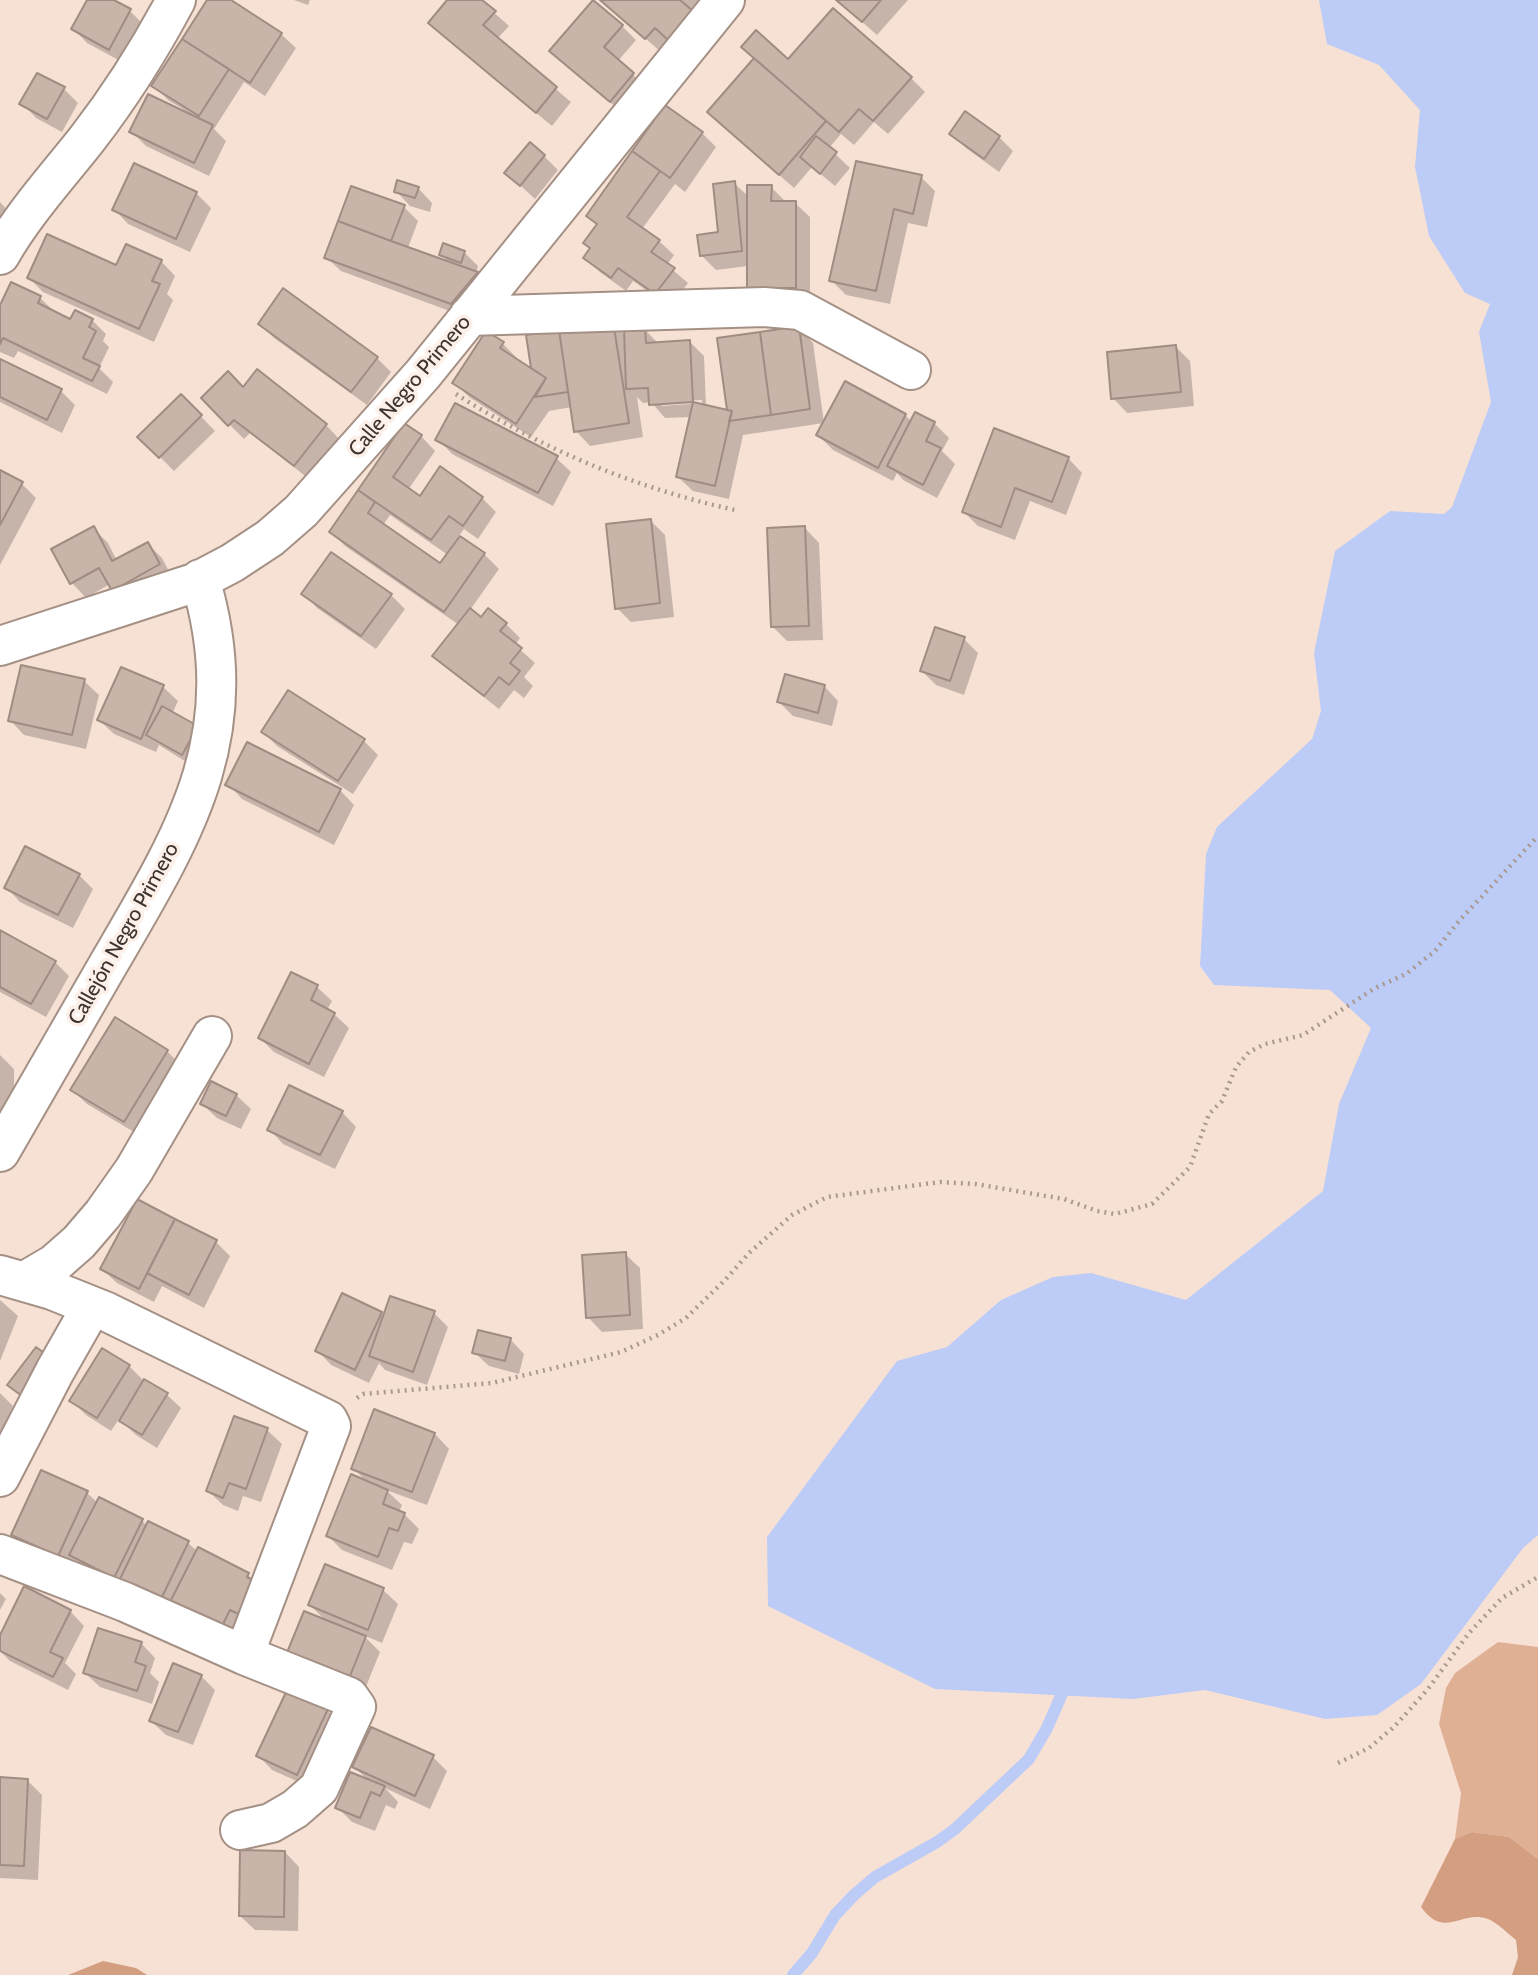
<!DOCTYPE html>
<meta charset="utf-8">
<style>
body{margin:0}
canvas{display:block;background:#f7e1d5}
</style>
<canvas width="1538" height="1975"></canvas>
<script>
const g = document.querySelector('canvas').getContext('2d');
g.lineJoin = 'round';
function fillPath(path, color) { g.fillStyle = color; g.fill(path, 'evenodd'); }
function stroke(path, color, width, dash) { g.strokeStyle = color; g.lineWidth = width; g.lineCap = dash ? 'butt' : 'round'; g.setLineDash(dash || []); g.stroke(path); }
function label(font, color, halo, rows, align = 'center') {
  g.font = font + ' Cabin,sans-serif'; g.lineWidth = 7; g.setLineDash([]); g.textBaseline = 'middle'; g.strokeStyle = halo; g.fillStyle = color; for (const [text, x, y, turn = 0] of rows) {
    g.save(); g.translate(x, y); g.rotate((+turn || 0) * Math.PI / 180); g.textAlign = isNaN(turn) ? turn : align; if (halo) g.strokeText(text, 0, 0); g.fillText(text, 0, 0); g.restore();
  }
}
fillPath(new Path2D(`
 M1498 1642 1538 1647V1859L1509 1837 1472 1832 1455 1839 1461 1793 1439 1724 1446 1688 1455 1673Z`), '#e0b095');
fillPath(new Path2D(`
 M1472 1832 1509 1837 1538 1859V1975H1512L1518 1957 1516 1940C1508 1934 1498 1923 1488 1919 1461 1909 1445 1940 1421 1907L1455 1839Z
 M103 1961 136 1968 147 1975H68Z`), '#d49e80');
fillPath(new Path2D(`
 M1319 0H1538V1535L1523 1548 1421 1684 1377 1715 1325 1719 1205 1690 1133 1699 935 1689 768 1606 767 1537 897 1361 947 1347 1001 1300 1053 1277 1091 1273 1186 1300 1323 1191 1339 1104 1371 1028 1330 990 1214 985 1200 966 1206 854 1217 827 1312 739 1321 711 1314 653 1335 551 1390 511 1444 514 1452 507 1491 402 1479 332 1490 304 1465 293 1429 236 1415 167 1420 110 1379 65 1327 44Z`), '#bcccf6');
fillPath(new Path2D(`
 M89 0H110L130 11 144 25 124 63 87 43 73 28Z
 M209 0H228L281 34 296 48 265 96 244 82 214 129 226 141 209 176 146 146 132 132 185 114 186 111 168 100 154 86Z
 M294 0H310L308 5Z
 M449 0H480L509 26 497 39 571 102 552 126 444 37Z
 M601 0H733L661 52Z
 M837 0H908L877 35Z
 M622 26 636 40 618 61 647 88 625 115 551 51Z
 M756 59 788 61 911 78 925 92 888 134 874 122 854 145 841 134 829 148 850 168 835 186 812 167 794 188 723 126Z
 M64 89 78 103 62 132 36 118 22 103Z
 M665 108 702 133 716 147 685 192 675 184 642 229 659 241 674 255 667 265 688 283 670 307 633 281 626 291 600 272 585 258 592 249 598 226 588 216Z
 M951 134 999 137 1013 151 999 172 966 148Z
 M544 156 558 170 535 199 507 173Z
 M921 177 935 191 927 227 908 223 890 304 846 295 831 280Z
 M734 183 749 197 771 187 785 201 795 203 810 217V302H763L748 287V266L716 270 701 255 720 234Z
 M418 188 432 203 430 212 410 206 396 191Z
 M196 193 211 208 190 252 128 224 114 209Z
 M0 202 11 214 0 230Z
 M404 207 418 221 408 248 449 263 441 254 464 252 478 266 476 273 491 287 466 317 341 271 326 257Z
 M161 261 175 276 167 294 173 300 154 342 43 292 29 278Z
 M12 284 40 298 55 312 71 321 92 320 106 334 103 341 109 347 99 368 113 382 107 394 18 351 14 358 0 352V309Z
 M613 323 626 336 644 329 659 344 689 341 704 356 706 407 729 412 799 328 813 343 824 423 743 435 729 499 693 491 678 477 692 417 665 418 651 402 643 403 637 397 643 437 590 446 576 431 572 407 549 411 531 437 469 397 455 383 503 344 517 358 516 360 533 371 528 336ZM702 400V403L662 406V402Z
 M260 324 377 358 391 372 367 405 274 338Z
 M1176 347 1190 361 1194 406 1127 413 1113 398Z
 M0 361 61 391 75 405 62 433 0 402Z
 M258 371 326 425 340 440 309 479 250 433 244 439 203 398 243 389Z
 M181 396 215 431 174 471 140 437Z
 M905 415 912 422 934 423 949 438 942 451 955 464 937 498 903 480 897 473 893 481 833 450 818 435Z
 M405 425 421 436 435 451 408 490 420 498H482L496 512 478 539 464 529 458 537 484 554 499 569 470 610 482 619 506 624 520 638 515 645 535 663 524 677 533 686 524 698 514 690 499 709 449 670 434 656 459 625 345 546 331 532ZM390 515 448 555 441 565 383 525Z
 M438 439 556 458 571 472 553 506 452 454Z
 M1068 458 1082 473 1066 515 1030 501 1015 540 978 526 964 512Z
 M0 472 22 484 36 498 0 565Z
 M650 520 665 535 674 617 631 622 617 608Z
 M93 528 108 543 117 561 148 544 162 558 173 579 128 605 110 584 86 598 72 583 53 550Z
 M805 528 819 543 823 640 787 641 773 627Z
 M303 593 391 595 405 609 376 649 317 608Z
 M964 639 978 653 964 695 936 685 922 671Z
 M121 669 163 687 178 701 172 714 196 727V768L159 745 156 752 114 734 99 720Z
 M84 681 99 695 86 749 24 735 10 720Z
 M824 686 838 701 832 726 793 716 779 702Z
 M263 732 364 741 378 755 353 794 277 746Z
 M228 784 340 790 354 805 334 845 242 799Z
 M79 875 93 889 73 928 20 902 6 887Z
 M0 932 55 962 69 976 46 1017 0 992Z
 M292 974 317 987 332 1001 327 1010 334 1014 349 1028 324 1077 274 1052 260 1038Z
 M115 1020 167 1051 182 1066 139 1135 87 1104 72 1090Z
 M0 1055 14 1069V1115H0Z
 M236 1095 251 1109 241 1129 217 1118 202 1104Z
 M342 1112 356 1127 335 1169 283 1144 269 1129Z
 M216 1242 230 1256 204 1308 162 1286 154 1302 117 1283 102 1269Z
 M625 1254 640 1268 643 1329 602 1332 588 1317Z
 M0 1300 18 1316 0 1361Z
 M434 1313 448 1327 427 1385 385 1370 379 1363 369 1383 331 1365 317 1350 381 1314 385 1317Z
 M510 1339 524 1354 519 1374 489 1366 474 1352Z
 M129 1366 144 1381 166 1394 181 1408 157 1448 136 1435 119 1419 111 1431 86 1415 72 1401Z
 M0 1393 13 1406 0 1436Z
 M267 1430 282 1444 261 1502 243 1496 238 1511 223 1505 208 1491Z
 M435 1434 449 1449 427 1505 386 1490 402 1505 399 1512 404 1514 419 1529 412 1544 404 1542 392 1570 342 1550 328 1536 368 1483 353 1468Z
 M87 1493 98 1503 142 1521 148 1526 149 1524 188 1543 198 1552 248 1575 259 1586 235 1641 85 1569 77 1561 73 1569 28 1549 13 1535Z
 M326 1566 383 1590 398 1604 382 1643 363 1635 380 1652 363 1694 303 1669 327 1622 310 1605Z
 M0 1593 6 1599 0 1610Z
 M70 1611 84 1626 65 1663 76 1674 68 1690 10 1661 0 1651V1639Z
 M141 1643 155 1658 150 1673 159 1682 152 1704 100 1687 85 1673Z
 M201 1676 215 1690 193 1745 166 1735 151 1721Z
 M327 1710 341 1725 312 1788 272 1770 258 1755Z
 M433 1757 447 1771 430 1809 385 1788 398 1802 395 1809 386 1805 375 1831 352 1822 337 1807 369 1781 354 1767Z
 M0 1779 27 1780 42 1795 38 1880 0 1878Z
 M285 1852 299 1867 298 1931 255 1930 240 1916Z`), '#0003');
stroke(new Path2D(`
 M793 1975 812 1953 835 1915 854 1895 875 1877 937 1842 955 1829 1029 1759 1047 1728 1068 1680`), '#bcccf6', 12);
const building = new Path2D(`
 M87 0H114L131 9 109 50 71 29Z
 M207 0H231L282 33 250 83 182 39Z
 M447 0H482L496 11 483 25 557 87 536 113 428 23Z
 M593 0 623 25 604 47 634 73 610 102 549 51Z
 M600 0H680L693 11 668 40 655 28 645 39Z
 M836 0H881L862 22Z
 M833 8 912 77 873 121 859 109 839 132 741 47 756 30 788 59Z
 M182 39 229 69 199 116 151 86Z
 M754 58 826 121 779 175 707 112Z
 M37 73 65 87 47 119 19 104Z
 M148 94 213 125 194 163 129 132Z
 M665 105 703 132 670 178 632 151Z
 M965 111 1000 136 984 159 949 134Z
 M816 136 837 152 820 174 800 157Z
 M530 142 545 155 520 186 504 173Z
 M632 151 660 171 627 217 660 240 651 252 675 268 655 294 618 268 611 278 583 258 590 248 583 243 597 224 586 216Z
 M856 161 922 175 913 214 894 209 876 291 829 281Z
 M134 163 197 192 176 239 112 210Z
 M397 180 419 187 415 198 394 192Z
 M735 181 742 251 700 256 697 235 718 232 713 184Z
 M747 185H772L771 201H796V288H747Z
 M351 186 405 205 391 241 338 221Z
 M338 221 391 241 478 272 451 304 324 258Z
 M47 234 116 265 126 244 162 260 152 281 160 284 139 329 27 278Z
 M443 243 465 251 461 263 439 255Z
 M11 282 41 296 38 303 70 319 75 310 93 319 89 327 96 331 83 358 100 366 92 381 3 338 0 344V305Z
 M283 288 378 357 351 392 258 324Z
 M613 321 629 423 574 432 559 330Z
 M799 326 810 409 771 415 760 332Z
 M645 327 646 343 690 340 693 402 649 405 648 388 626 389 624 329Z
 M559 330 568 392 535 397 546 378 531 368 526 335Z
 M486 331 504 342 500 348 546 378 516 424 452 383Z
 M760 332 771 415 729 421 732 411 727 410 717 338Z
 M1176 345 1181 392 1111 399 1107 352Z
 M0 359 62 389 47 420 0 397Z
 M257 369 327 424 294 466 234 420 228 426 201 398 228 371 243 387Z
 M845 381 906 414 878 468 816 435Z
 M181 394 202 415 159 458 137 437Z
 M693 402 732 411 715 486 676 477Z
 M455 403 558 456 538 493 435 440Z
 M915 412 935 422 926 441 941 448 923 485 887 466Z
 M404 423 422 435 393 477 420 496 440 466 483 497 463 526 449 516 431 540 358 490Z
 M994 428 1069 457 1052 502 1015 488 1001 527 962 512Z
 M0 470 23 482 0 525Z
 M358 490 375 502 368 513 440 563 460 536 485 553 444 612 329 532Z
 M651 519 660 603 615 609 606 524Z
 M94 526 112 561 148 542 160 564 112 591 99 568 70 584 51 549Z
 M805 526 809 626 771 627 767 528Z
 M331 552 392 594 361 636 301 594Z
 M470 608 481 617 488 608 507 623 500 631 522 648 510 663 520 671 509 685 499 677 484 696 432 656Z
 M935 627 965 637 950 681 920 671Z
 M21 665 85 679 72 735 8 721Z
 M121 667 164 685 141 739 97 720Z
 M785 674 825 685 818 713 777 702Z
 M288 690 365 739 338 781 261 732Z
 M162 706 198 726 182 755 146 735Z
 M247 742 341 789 319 832 225 785Z
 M25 846 80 874 58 915 4 888Z
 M0 930 56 961 31 1004 0 987Z
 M291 972 318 985 311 1000 335 1013 309 1064 258 1038Z
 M115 1017 168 1050 124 1122 70 1090Z
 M211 1081 237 1094 226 1116 200 1104Z
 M289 1085 343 1111 320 1155 267 1130Z
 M137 1199 175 1219 139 1289 100 1269Z
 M175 1219 217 1240 189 1295 147 1273Z
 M626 1252 630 1315 586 1318 582 1255Z
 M342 1293 382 1312 355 1370 315 1351Z
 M390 1296 435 1311 413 1372 369 1356Z
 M478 1330 511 1338 505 1361 472 1353Z
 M36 1347 55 1361 26 1399 7 1385Z
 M102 1348 130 1365 97 1418 69 1401Z
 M144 1379 168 1393 142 1435 119 1421Z
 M374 1409 435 1433 412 1492 351 1469Z
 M234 1416 268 1428 246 1489 229 1483 223 1498 206 1491Z
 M41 1470 88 1491 58 1556 11 1535Z
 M351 1474 388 1490 383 1504 405 1513 398 1531 389 1528 378 1557 326 1536Z
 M99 1497 143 1519 114 1578 69 1555Z
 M148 1521 189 1541 161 1599 120 1579Z
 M198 1547 249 1573 247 1577 262 1585 245 1617 230 1610 221 1628 170 1602Z
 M325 1564 384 1588 368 1630 308 1605Z
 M24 1586 71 1610 50 1652 63 1658 53 1677 0 1651V1635Z
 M304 1611 366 1636 348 1681 286 1655Z
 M98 1628 142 1642 135 1662 146 1666 137 1691 83 1673Z
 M173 1663 202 1675 178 1732 149 1721Z
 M287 1690 328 1709 297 1775 256 1756Z
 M371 1727 434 1755 415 1796 352 1767Z
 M350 1772 385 1786 380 1796 371 1792 360 1818 335 1808Z
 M0 1777 28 1779 24 1866 0 1865Z
 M240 1850 285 1851 284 1917 239 1916Z`);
fillPath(building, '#c9b4a9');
stroke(building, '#a08c82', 2);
const minor = new Path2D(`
 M0 255C24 213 57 177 87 139 121 95 150 49 176 0
 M469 316 764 307 800 310 911 370
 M0 646 194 583 232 563 270 538 301 511 423 374 725 0
 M0 1152C36 1089 73 1026 109 963 185 833 247 735 200 579
 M0 1275 52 1290 107 1312 328 1420 331 1426 244 1655
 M25 1281 54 1264 79 1242 103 1214 134 1170 212 1036
 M0 1477 55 1371 92 1306
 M0 1554 125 1602 244 1655 349 1697 356 1707 319 1788 295 1809 271 1823 240 1830`);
stroke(minor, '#a49085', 42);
stroke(new Path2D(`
 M456 394C542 449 635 488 735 510
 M357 1398 363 1394 492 1383 621 1352 658 1335 686 1318 725 1280 749 1253 792 1215 827 1197 940 1182 975 1184 1064 1199 1097 1211 1115 1214 1152 1204 1190 1167 1209 1114 1222 1101 1236 1067 1249 1052 1265 1044 1303 1035 1375 988 1406 974 1435 951 1459 921 1538 836
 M1338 1763 1369 1748 1394 1727 1428 1689 1469 1633 1502 1598 1538 1577`), '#aa9990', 4.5, [2, 5]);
stroke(minor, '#fff', 38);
label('21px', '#3d3430', '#fdf0e9', [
 ["Calle Negro Primero",410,386,-50],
 ["Callejón Negro Primero",124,934,-61]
]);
</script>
